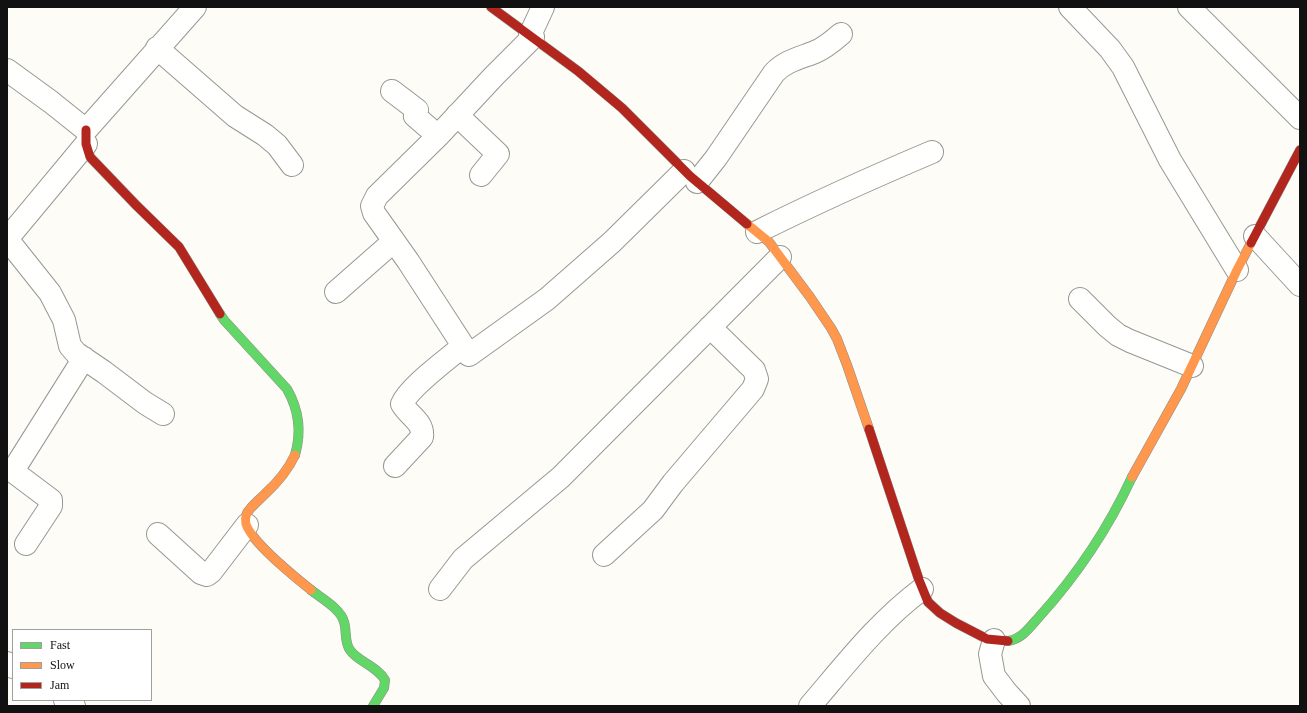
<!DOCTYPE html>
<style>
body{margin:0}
#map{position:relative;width:1307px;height:713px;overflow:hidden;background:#fdfcf7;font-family:Georgia,serif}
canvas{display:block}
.frame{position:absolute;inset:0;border:8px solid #111;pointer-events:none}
.legend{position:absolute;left:12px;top:629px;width:140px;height:72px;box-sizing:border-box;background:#fff;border:1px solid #a0a0a0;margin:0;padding:5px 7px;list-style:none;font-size:12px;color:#111}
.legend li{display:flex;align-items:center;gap:8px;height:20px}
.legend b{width:20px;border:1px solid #a0a0a0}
</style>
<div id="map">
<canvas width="1307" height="713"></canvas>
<div class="frame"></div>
<ul class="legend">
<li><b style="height:5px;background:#63d668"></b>Fast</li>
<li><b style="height:5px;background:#ff974d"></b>Slow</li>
<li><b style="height:5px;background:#b3261e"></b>Jam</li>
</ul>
</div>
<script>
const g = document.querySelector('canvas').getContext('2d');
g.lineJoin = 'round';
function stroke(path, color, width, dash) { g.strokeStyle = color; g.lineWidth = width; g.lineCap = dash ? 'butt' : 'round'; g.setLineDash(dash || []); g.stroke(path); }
const street = new Path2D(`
 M1070 7 1110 49 1123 67 1170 160 1237 270
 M1189 7 1300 118
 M530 35 543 7
 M533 37 494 76 438 136 377 196 372 206 374 213 408 261 469 355 547 299 612 242 684 171
 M157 48 235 116 265 135 277 145 292 165
 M7 70 51 102 86 130 195 7
 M392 91 417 110 415 116 438 136
 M457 115 498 154 481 175
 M697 182 716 158 774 73C785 61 800 58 815 52 825 48 833 41 841 34
 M757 232C815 203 873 177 932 152
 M1255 236 1300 285
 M7 239 50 293 64 320 70 346 76 353 104 372 145 403 163 414
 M7 239 86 144
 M336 292 394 241
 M1080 299 1107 326 1118 335 1130 341 1192 366
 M395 466 422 437C424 422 409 416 402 404 409 387 448 359 463 346
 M158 534 201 573 207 575 211 572 247 525
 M26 544 51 506V500L15 473 16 466 84 358
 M604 555 653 510 673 483 753 389 757 379 754 370 710 327
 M440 589 463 559 561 477 780 257
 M994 640 990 654 994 676 1007 693 1019 706
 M7 663 13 667
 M65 700 74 706
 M810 706C846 664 878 622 922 589`);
const fast = new Path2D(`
 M220 314 224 320 287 389C299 410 302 431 295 455
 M311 590C321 598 341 609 344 622 347 631 344 642 350 650 358 662 376 665 385 680L384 688 373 706
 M1008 641C1022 639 1030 627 1039 617 1077 575 1108 529 1132 477`);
const slow = new Path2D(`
 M747 224 769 242 810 297 831 328 837 339 847 365 869 429
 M295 455C288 470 277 483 265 494 260 499 254 504 250 509 246 513 245 519 246 524 252 543 295 577 311 590
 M1132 477 1181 389 1237 270 1251 243`);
const jam = new Path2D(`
 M491 7 578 71 622 108 690 176 747 224
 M86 130V144L90 157 136 205 179 247 220 314
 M1251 243 1300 150
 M869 429 919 580 928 602 940 613 956 623 987 639 1008 641`);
stroke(street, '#979795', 24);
stroke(fast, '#8e8d8b', 10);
stroke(slow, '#8e8d8b', 10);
stroke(jam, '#8e8d8b', 10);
stroke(street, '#fffffe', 22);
stroke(fast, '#63d668', 9);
stroke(slow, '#ff974d', 9);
stroke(jam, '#b3261e', 9);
</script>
